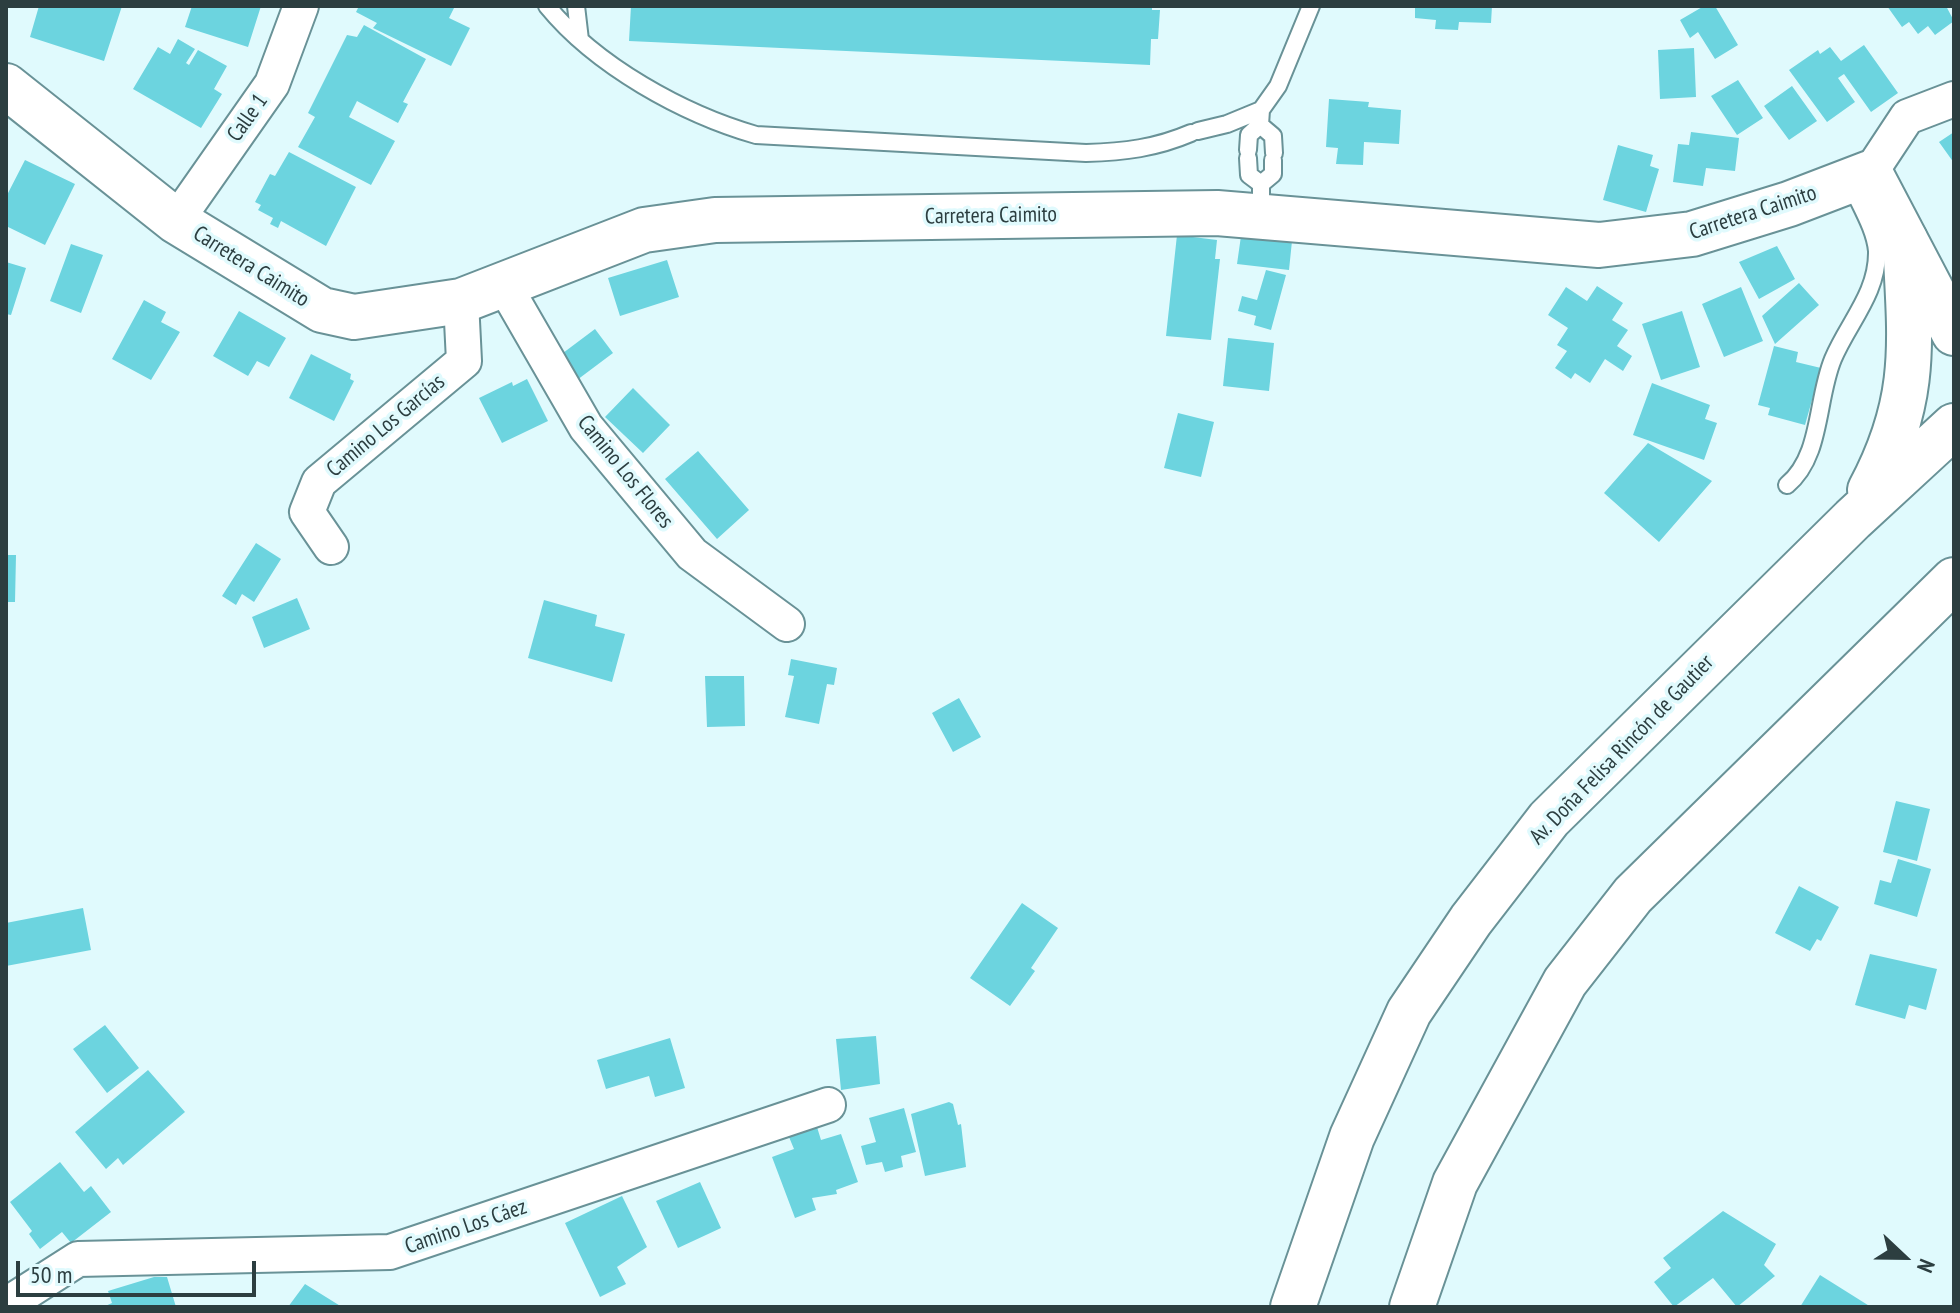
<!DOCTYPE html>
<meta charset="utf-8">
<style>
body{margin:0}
#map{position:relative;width:1960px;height:1313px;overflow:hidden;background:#e0fafd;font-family:"PT Sans Narrow",sans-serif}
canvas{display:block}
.frame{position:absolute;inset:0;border:8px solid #2c3e40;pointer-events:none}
.north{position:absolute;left:1864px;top:1217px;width:80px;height:80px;-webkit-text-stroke:6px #e0fafd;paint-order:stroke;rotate:112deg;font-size:22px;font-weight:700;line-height:32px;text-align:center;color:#2c3e40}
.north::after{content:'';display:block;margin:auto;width:28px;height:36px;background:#2c3e40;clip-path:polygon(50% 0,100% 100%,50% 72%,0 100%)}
.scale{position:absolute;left:16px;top:1261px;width:240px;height:36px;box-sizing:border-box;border:4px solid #2c3e40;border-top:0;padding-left:10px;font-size:24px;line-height:28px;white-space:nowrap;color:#2c3e40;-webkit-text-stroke:6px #e0fafd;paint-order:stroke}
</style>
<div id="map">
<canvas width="1960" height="1313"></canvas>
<div class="frame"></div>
<div class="north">N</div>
<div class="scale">50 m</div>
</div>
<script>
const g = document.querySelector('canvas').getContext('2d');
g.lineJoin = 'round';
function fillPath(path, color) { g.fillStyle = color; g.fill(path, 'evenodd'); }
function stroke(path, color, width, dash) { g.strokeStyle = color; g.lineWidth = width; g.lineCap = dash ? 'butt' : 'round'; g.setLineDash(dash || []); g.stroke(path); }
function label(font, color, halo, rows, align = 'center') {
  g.font = font + ' "PT Sans Narrow",sans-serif'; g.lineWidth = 7; g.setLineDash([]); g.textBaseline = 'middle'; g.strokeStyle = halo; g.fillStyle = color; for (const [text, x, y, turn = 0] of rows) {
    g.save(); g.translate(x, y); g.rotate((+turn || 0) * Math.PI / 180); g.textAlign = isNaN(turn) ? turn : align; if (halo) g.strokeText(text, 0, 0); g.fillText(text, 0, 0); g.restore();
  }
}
fillPath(new Path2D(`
 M39 6H122L104 61 30 37Z
 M192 6H261L248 47 185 27Z
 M359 6H455L449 18 470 28 451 66 373 28 377 23 356 12Z
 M631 6H1152V10H1160L1158 39H1151L1150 65 629 41Z
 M1415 6H1492L1491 23 1459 22 1458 30 1435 29 1436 20 1415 18Z
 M1704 6H1715L1738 45 1715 59 1698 32 1690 38 1680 20Z
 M1887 6H1946L1954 21 1935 35 1928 26 1918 34 1909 22 1902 27Z
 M364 25 426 59 403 102 408 104 398 123 357 101 349 117 395 141 371 185 298 147 315 117 308 113 347 35 357 37Z
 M178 39 195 49 186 63 189 65 198 50 227 66 214 89 222 94 201 128 133 89 158 47 170 54Z
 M1864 45 1898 93 1871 112 1844 74 1838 78 1855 102 1827 122 1789 70 1818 50 1820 54 1830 47 1841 61Z
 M1694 48 1696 97 1660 99 1658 50Z
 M1738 80 1763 118 1737 135 1711 96Z
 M1792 86 1817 121 1789 140 1764 106Z
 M1329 99 1369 102 1368 107 1401 110 1399 144 1364 142 1363 165 1336 164 1338 148 1326 147Z
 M1691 132 1739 138 1735 171 1706 168 1703 186 1673 182 1678 144 1689 145Z
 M1954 132V163L1939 142Z
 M1618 145 1653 155 1650 166 1659 169 1646 212 1603 200Z
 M289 152 356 187 326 246 281 221 278 228 270 224 273 218 258 210 261 205 255 202 270 174 275 176Z
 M25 160 75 184 45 245 6 226V197Z
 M1177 235 1217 240 1215 259H1220L1211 340 1166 336Z
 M1241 236 1292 241 1289 270 1237 264Z
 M71 244 103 255 81 313 50 301Z
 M1777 246 1795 279 1759 299 1739 262Z
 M667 260 679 297 620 316 608 278Z
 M6 262 26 268 11 315 6 314Z
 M1266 270 1286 275 1271 330 1254 325 1256 316 1238 311 1242 296 1257 300Z
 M1799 283 1819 305 1775 344 1762 316Z
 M1597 286 1623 303 1612 320 1628 330 1617 346 1632 356 1623 371 1605 359 1590 383 1575 373 1571 379 1555 368 1567 351 1557 345 1568 328 1548 315 1566 287 1587 301Z
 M1741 287 1763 341 1724 357 1702 304Z
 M144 300 166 312 161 322 180 332 151 380 112 359Z
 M239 311 286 338 269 367 257 361 248 376 213 356Z
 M1682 311 1700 367 1661 380 1642 324Z
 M595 329 613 353 573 383 555 359Z
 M1228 338 1274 343 1269 391 1223 386Z
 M1774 346 1798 352 1796 362 1821 368 1805 425 1768 415 1770 408 1758 405Z
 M311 354 351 374 350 379 354 381 334 421 289 398Z
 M527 379 548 421 502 443 479 398 512 382 513 386Z
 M1652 383 1710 405 1705 419 1717 423 1704 460 1633 435Z
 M633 388 670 425 643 453 605 417Z
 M1178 413 1214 422 1201 477 1164 468Z
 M1648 443 1712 481 1659 542 1604 493Z
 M698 451 749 510 717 539 665 479Z
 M256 543 281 559 254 602 242 594 236 605 222 596Z
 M6 555H16L15 602H6Z
 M297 598 310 629 264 648 252 617Z
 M544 600 597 615 595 626 625 634 612 682 528 658Z
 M791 659 837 668 834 685 827 684 819 724 785 717 794 676 788 675Z
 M705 676H744L745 726 707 727Z
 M959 698 981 737 953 752 932 713Z
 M1896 801 1930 809 1917 861 1883 852Z
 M1898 859 1931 869 1917 917 1874 904 1880 880 1891 883Z
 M1799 886 1839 907 1821 941 1817 939 1810 951 1775 933Z
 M1022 903 1058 928 1031 968 1035 971 1010 1006 970 978Z
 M83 908 91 950 6 966V923Z
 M1870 954 1937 969 1926 1010 1909 1005 1905 1019 1855 1005Z
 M105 1025 139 1068 107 1093 73 1049Z
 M876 1036 880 1084 841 1090 836 1039Z
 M670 1038 685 1088 655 1097 649 1076 606 1089 597 1060Z
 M148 1070 185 1112 123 1165 118 1158 106 1169 75 1132Z
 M949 1102 953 1104 958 1125 961 1124 966 1167 925 1176 911 1114Z
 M904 1108 916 1152 901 1156 903 1167 885 1172 882 1162 866 1165 861 1146 876 1142 869 1118Z
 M817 1127 821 1140 841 1134 858 1182 836 1190 837 1194 812 1198 816 1210 795 1218 772 1157 794 1149 789 1137Z
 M60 1162 84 1192 91 1186 111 1212 71 1243 62 1232 40 1249 29 1234 32 1231 10 1202Z
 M700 1182 721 1228 678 1248 656 1201Z
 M622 1196 647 1247 617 1267 626 1284 600 1297 565 1223Z
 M1723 1211 1776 1244 1764 1265 1775 1276 1737 1307 1713 1278 1674 1307 1654 1282 1671 1268 1663 1258Z
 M1820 1275 1871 1307H1800Z
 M154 1277H167L176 1307H103L112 1303 108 1291Z
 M305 1284 342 1307H288Z`), '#6cd4df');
const lane = new Path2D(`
 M547 6C596 66 683 114 756 135L1086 153C1124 152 1156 148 1191 133
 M576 6 580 40
 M1198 131 1227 124 1261 110
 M1248 150 1249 135 1260 125
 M1274 153 1273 136 1260 125 1261 110 1278 86 1311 6
 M1248 158 1249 175 1261 184
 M1261 213V184L1273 174V160
 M1787 485C1822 456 1816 400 1833 359 1848 323 1878 293 1877 251 1875 228 1859 204 1850 182`);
const street = new Path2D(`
 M1870 173 1907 117 1954 99
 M176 221 272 84 301 6
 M504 285 586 427 692 554 787 624
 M331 547 307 512 319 482 464 361 461 301
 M6 1305 78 1259 390 1252 828 1105`);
const secondary = new Path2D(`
 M6 86 176 221 322 310 354 317 461 301 644 230 715 220 1217 213 1599 245 1692 234 1789 204 1870 173 1954 333`);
const primary = new Path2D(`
 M1870 490C1919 398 1910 341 1905 240
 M1293 1307 1352 1137 1409 1012 1471 920 1549 819 1853 519 1954 426
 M1412 1307 1455 1183 1565 982 1633 895 1954 580`);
stroke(lane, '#699297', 20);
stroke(street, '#699297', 38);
stroke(secondary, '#699297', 48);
stroke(primary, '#699297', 48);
stroke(lane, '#fff', 16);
stroke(street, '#fff', 34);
stroke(secondary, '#fff', 44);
stroke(primary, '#fff', 44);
label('22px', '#2c3e40', '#e0fafd', [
 ["Calle 1",248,118,-55],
 ["Carretera Caimito",1753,213,-18],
 ["Carretera Caimito",991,216,-1],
 ["Carretera Caimito",251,267,32],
 ["Camino Los Garcías",386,426,-40],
 ["Camino Los Flores",625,472,51],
 ["Av. Doña Felisa Rincón de Gautier",1622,750,-46],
 ["Camino Los Cáez",466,1227,-19]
]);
</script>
